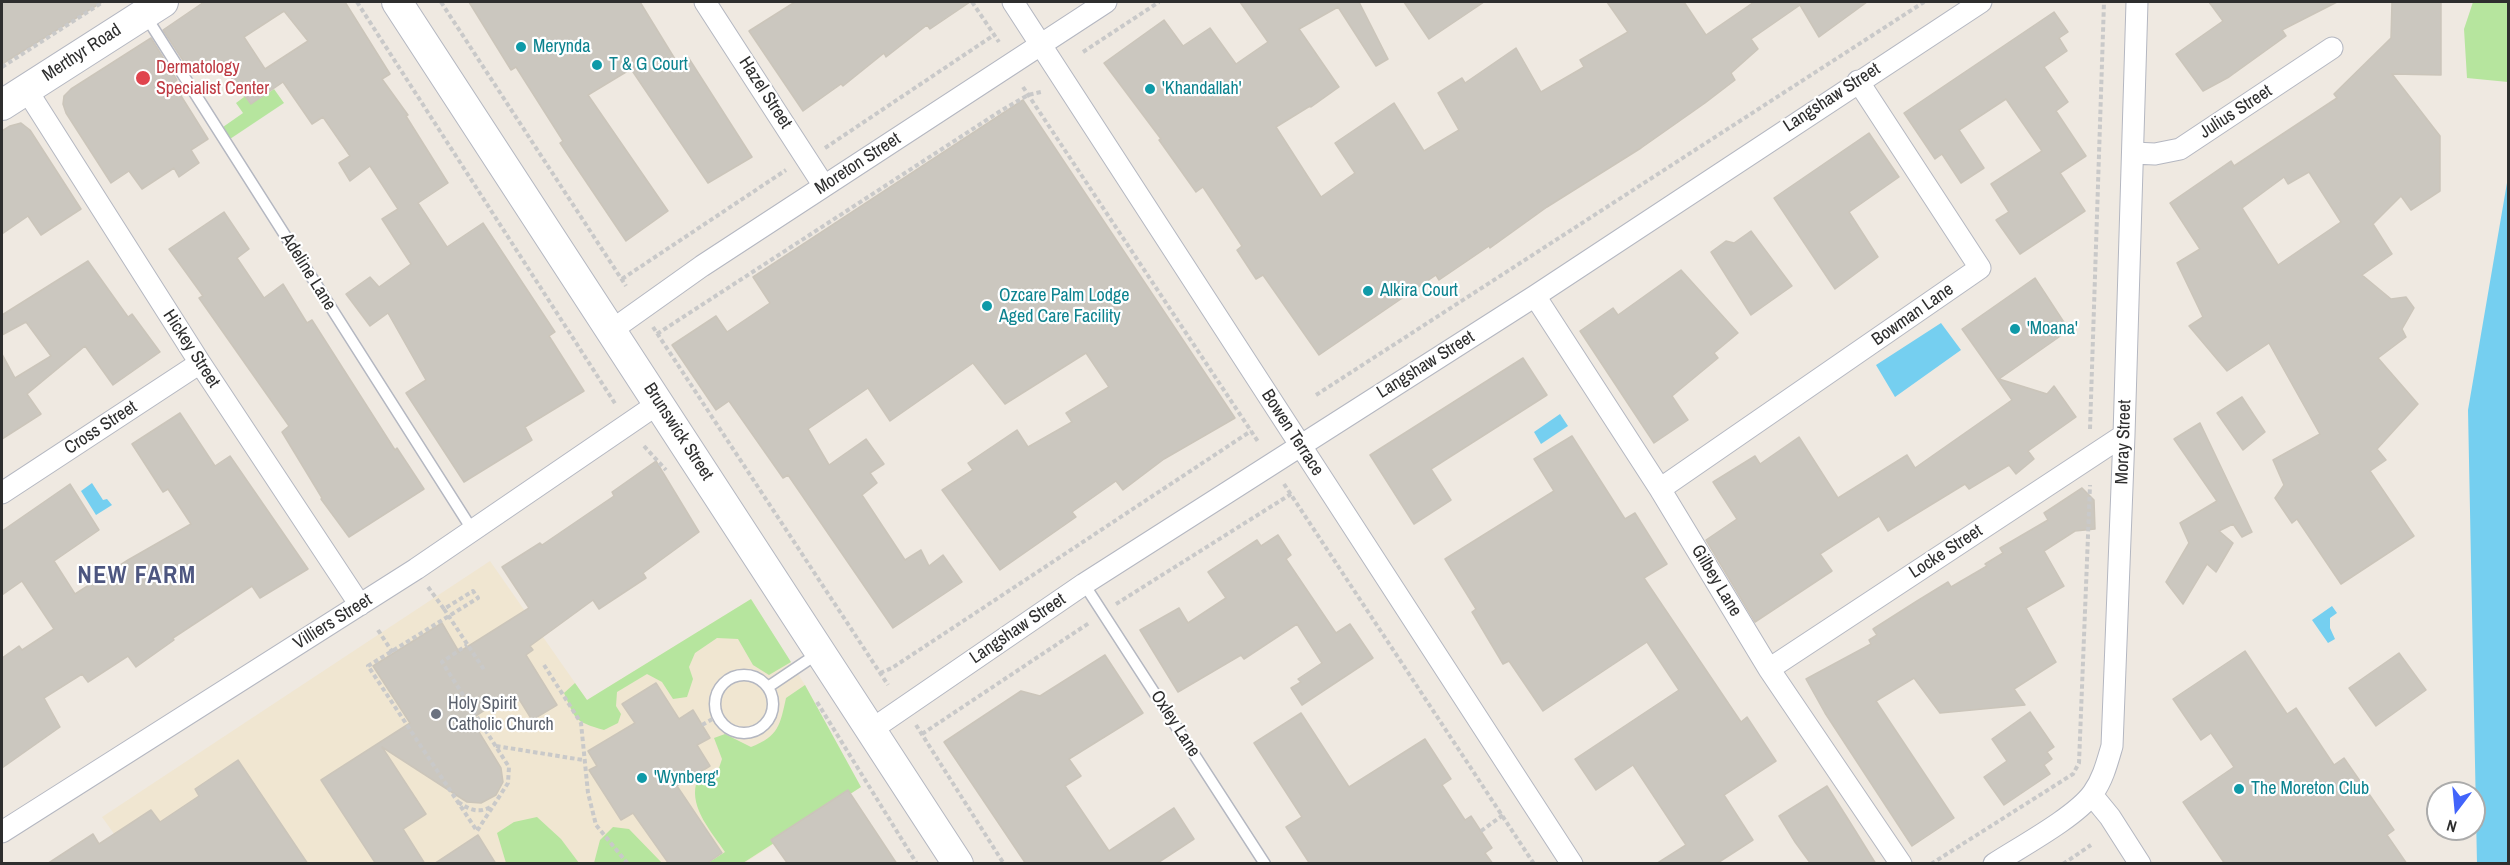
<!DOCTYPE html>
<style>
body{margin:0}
#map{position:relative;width:2510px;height:865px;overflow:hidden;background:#efe9e1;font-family:"Archivo Narrow",sans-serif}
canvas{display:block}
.frame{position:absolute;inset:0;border:3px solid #2e2e2e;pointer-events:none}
.north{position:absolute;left:2426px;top:781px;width:60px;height:60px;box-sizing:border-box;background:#fff;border:2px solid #ababab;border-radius:50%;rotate:196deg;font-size:16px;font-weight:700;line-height:24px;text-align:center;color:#2e2e2e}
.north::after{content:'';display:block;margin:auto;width:21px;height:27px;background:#4264fb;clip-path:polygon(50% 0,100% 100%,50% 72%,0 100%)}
</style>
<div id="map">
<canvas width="2510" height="865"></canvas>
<div class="frame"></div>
<div class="north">N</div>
</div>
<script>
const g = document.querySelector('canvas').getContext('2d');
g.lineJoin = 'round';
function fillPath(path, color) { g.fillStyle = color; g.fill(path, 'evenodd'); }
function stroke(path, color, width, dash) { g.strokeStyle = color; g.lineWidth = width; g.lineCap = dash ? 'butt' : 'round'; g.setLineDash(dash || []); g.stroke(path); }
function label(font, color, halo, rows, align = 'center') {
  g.font = font + ' "Archivo Narrow",sans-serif'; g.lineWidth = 4.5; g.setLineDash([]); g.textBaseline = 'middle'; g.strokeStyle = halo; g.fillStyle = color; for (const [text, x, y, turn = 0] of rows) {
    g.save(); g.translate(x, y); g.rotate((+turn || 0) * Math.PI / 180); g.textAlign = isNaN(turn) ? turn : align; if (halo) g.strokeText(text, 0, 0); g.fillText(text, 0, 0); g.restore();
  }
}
fillPath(new Path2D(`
 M490 561 587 700 751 599 805 685 861 787 743 864 135 863 102 817Z`), '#f0e6d1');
fillPath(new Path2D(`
 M2473 2H2508V82L2467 78 2464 29Z
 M239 87 259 99 274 89 284 103 230 139 223 127 243 113 236 103 244 97Z
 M751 599 791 662 769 675 753 665 738 639 717 638 695 653 689 667 693 679 687 697 673 699 662 682 647 674 617 692 616 706 621 714 618 723 604 730C574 721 576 721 564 693L575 683 587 700Z
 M805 685 861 787 743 863H708L725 852C712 832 690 809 696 784L718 771 722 759 714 738 725 734 751 747C779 736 780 725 786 698Z
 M537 817 561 839 579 863H506L497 833 514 822Z
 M613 827 629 829 662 863H594L600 840Z`), '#b6e59e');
fillPath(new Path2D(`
 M2508 177V863L2477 864 2468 410Z
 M1941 323 1961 350 1895 397 1876 365Z
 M1560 414 1568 426 1541 444 1534 432Z
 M92 483 103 500 107 499 112 505 96 515 81 491Z
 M2332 606 2337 613 2330 618V628L2335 639 2328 643 2312 620Z`), '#75cff0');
const building = new Path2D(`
 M2 2H102L2 64Z
 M204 2H345L390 74 382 79 408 115 406 116 448 183 418 203 447 247 483 223 555 332 549 336 584 391 525 427 532 440 464 482 406 393 426 380 388 313 370 326 346 294 370 277 379 287 411 264 382 219 398 209 370 166 350 181 339 163 350 156 323 117 312 124 283 82 251 104 219 61 208 68 204 61 190 71 163 30ZM284 11 308 41 265 69 244 37Z
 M469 2H640L678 64 688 57 752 157 708 183 631 69 588 95 668 211 626 241 560 143 563 141 516 67 511 70Z
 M795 2H970L930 29 927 25 886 57 884 53 843 86 841 84 803 111 749 31Z
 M1240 2H1359L1388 59 1376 66 1338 7 1299 29 1339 87 1311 107 1310 106 1276 127 1321 197 1355 173 1335 143 1394 103 1424 151 1459 130 1438 93 1462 78 1465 83 1516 48 1541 92 1584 67 1580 60 1628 32 1607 2H1684L1706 35 1754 2H1867L1819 37 1800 5 1751 39 1758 49 1731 73 1735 80 1705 103 1641 148 1547 207 1490 248 1489 246 1439 280 1436 275 1319 355 1263 275 1256 279 1237 250 1242 246 1203 187 1196 192 1159 140 1161 139 1104 63 1164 20 1183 46 1210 28 1236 64 1268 42Z
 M1404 2H1484L1429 39Z
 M2209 2H2337L2282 30 2286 36 2229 77 2203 91 2176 54 2223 21Z
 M2392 2H2441V75L2392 74 2440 136V191L2411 210 2401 196 2373 224 2392 254 2362 275 2391 299 2406 297 2414 308 2402 329 2406 337 2378 358 2418 404 2377 449 2386 460 2370 471 2414 536 2341 584 2297 519 2292 523 2275 498 2284 485 2273 460 2320 434 2269 343 2227 371 2189 326 2203 317 2177 263 2200 249 2170 203 2231 161 2234 166 2337 98 2334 94 2391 38ZM2309 172 2341 222 2278 265 2242 208 2284 177 2288 184Z
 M2054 12 2068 32 2059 38 2067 51 2044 67 2068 102 2056 111 2086 156 2060 173 2085 211 2020 254 1996 220 2009 212 1991 184 2042 151 2006 99 1959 130 1984 168 1961 183 1942 154 1935 159 1904 113Z
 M151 38 177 80 173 83 208 139 191 150 199 163 179 177 174 168 142 189 129 171 111 183 66 113 63 104 64 96 71 89Z
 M1023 100 1235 418 1164 459 1123 490 1116 481 1072 512 1076 517 1000 570 942 490 973 470 968 463 1017 430 1028 447 1072 422 1066 413 1109 387 1086 353 1005 404 973 363 890 421 868 388 808 429 829 465 866 439 884 464 870 473 877 483 862 495 905 560 921 550 929 566 943 555 962 582 893 628 788 475 783 478 729 401 716 410 672 345 716 316 727 332 770 303 753 277Z
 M21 123 30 130 81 209 41 235 28 216 2 234V131L10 126Z
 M1869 133 1899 177 1849 212 1878 257 1835 289 1774 198Z
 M224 212 249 249 237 258 264 298 283 284 307 323 312 320 395 450 397 448 424 489 349 537 321 499 322 498 282 432 289 426 199 298 203 296 169 249Z
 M1751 231 1792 286 1751 315 1711 252 1726 241 1734 243Z
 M88 261 128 317 132 314 160 352 113 385 85 346 27 394 41 414 2 439V354L15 378 51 356 26 322 2 335V315Z
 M1681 270 1738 333 1714 353 1718 358 1672 396 1688 420 1654 443 1580 331 1613 308 1618 315Z
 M2035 278 2069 330 1999 379 2047 394 2054 386 2076 417 2028 451 2034 459 2016 474 2009 465 1969 489 1965 484 1888 531 1879 516 1820 554 1832 571 1755 622 1706 540 1737 519 1713 482 1755 456 1760 464 1799 437 1838 498 1907 455 1915 468 2012 400 1962 329Z
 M1523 358 1547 395 1431 469 1451 500 1414 524 1370 455Z
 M2242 397 2265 432 2243 450 2217 413Z
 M180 413 215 466 230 456 308 569 260 598 252 586 173 638 174 640 136 667 128 656 88 682 82 674 44 698 60 727 2 768V658L19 646 22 650 54 629 22 581 2 595V531L70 484 99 530 54 561 75 594 128 560 191 524 168 489 163 492 132 444Z
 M2200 423 2252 532 2242 537 2233 524 2219 531 2233 543 2216 572 2207 564 2183 604 2166 582 2189 543 2180 523 2217 501 2174 439Z
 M1572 436 1625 519 1635 513 1667 564 1644 578 1741 722 1747 717 1776 761 1724 795 1753 840 1716 864H1656L1686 845 1633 765 1596 790 1575 759 1679 690 1647 642 1543 711 1509 661 1503 664 1472 612 1476 609 1445 559 1554 491 1534 459Z
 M656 461 699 532 643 573 646 578 599 609 593 600 530 646 533 650 526 655 557 705 532 720 519 699 508 706 503 698 471 719 501 768 503 782 496 795 481 803 467 802 382 747 426 814 403 829 425 864H376L321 780 410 723 373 666 442 623 459 652 529 608 502 567 540 543 542 545 614 496 612 492Z
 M2082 488 2094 500 2095 529 2075 531 2044 551 2064 586 2026 608 2056 662 2014 689 2025 705 1940 713 1914 678 1876 701 1954 818 1912 846 1825 713 1806 679 1871 644 1869 640 1877 635 1873 629 1917 601 1948 582 1951 587 1987 566 1985 564 2003 553 2000 548 2048 520 2044 513Z
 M1278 535 1291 555 1286 559 1336 633 1350 624 1373 658 1302 705 1291 688 1301 682 1298 679 1322 663 1297 624 1244 659 1241 655 1178 692 1140 630 1179 608 1188 623 1226 598 1208 572 1257 540 1261 546Z
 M2245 651 2287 714 2296 708 2334 765 2344 758 2394 830 2387 835 2407 864H2225L2183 802 2234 767 2211 733 2201 740 2173 699Z
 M2399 653 2426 690 2376 726 2349 688Z
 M1105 655 1143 713 1069 759 1081 776 1065 786 1109 851 1174 808 1194 839 1156 864H1026L944 742 1021 691 1040 696Z
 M656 683 679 719 693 710 710 738 697 745 710 766 677 786 722 853 706 864H669L633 813 621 820 589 770 597 766 588 751 635 723 622 704Z
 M2030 712 2054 747 2047 752 2052 759 2044 765 2050 774 2004 805 1984 777 2007 761 1992 739Z
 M1301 713 1349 787 1425 739 1451 779 1442 785 1465 820 1471 816 1492 848 1485 853 1493 864H1310L1286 827 1302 817 1254 743Z
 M238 760 308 864H47L93 834 99 844 151 810 160 822 199 796 195 789Z
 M1827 786 1848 819 1876 864H1811L1795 842 1779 816Z
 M848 790 897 864H788L771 840Z
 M478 835 496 864H434Z`);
fillPath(building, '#cbc7bf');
stroke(building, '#cbc5ba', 1.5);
const lane = new Path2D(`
 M145 15 473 531
 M1084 584 1265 864
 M715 704a29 29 0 1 1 58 0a29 29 0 1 1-58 0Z
 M768 687 820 652`);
const street = new Path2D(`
 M705 2 824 186
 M1013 2 1572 864
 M26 89 200 363 360 605
 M2133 153 2155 154 2180 149 2332 48
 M1535 296 1660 489 1769 669 1901 864
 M612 330 702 266 1106 2
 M1660 489 1980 268 1858 81
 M2 493 200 363
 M1769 669 2124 435
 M871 730 1084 584 1535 296 1981 2
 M2092 795 2110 817 2140 864
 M2 832 416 569 659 403
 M1994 864C2020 847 2076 817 2093 793 2103 779 2107 763 2112 746L2124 435 2137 2`);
const secondary = new Path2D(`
 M397 2 958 864
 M2 105 163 2`);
stroke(lane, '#b4b7c1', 13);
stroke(street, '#b4b7c1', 23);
stroke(secondary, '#b4b7c1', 32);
stroke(new Path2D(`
 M357 2 616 405
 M441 2 626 286
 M972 2 999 42
 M1083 52 1159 2
 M2 67 103 2
 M1023 87 1259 443
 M825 148 994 35
 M622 279 786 170
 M653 327 888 685
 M657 334 1002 110 1028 95 1041 92
 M1316 395 1924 2
 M2090 429 2104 2
 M644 446 666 470
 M1284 484 1534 864
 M428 587 444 609 473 591 478 598 368 666 477 831 508 783 509 767 442 662 467 645
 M1116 604 1291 494
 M444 609 485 671
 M378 630 393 653
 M544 665 581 723 588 793 596 825 628 864
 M880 673 892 668 1251 431
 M817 702 917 864
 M702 725 718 716
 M916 725 1004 864
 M922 734 1089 623
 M496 746 583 760
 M458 802C470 810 479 814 492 806
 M1481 831 1503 815
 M1931 864 2073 774 2079 763 2090 485
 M2063 864 2091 845`), '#c9c9c9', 4, [4.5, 3]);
stroke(lane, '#fff', 10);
stroke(street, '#fff', 21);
stroke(secondary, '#fff', 30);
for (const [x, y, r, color] of [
 [521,47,6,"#0f9aa8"],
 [597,65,6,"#0f9aa8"],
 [143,78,8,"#e0444e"],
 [1150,89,6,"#0f9aa8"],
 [1368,291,6,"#0f9aa8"],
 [987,306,6,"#0f9aa8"],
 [2015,329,6,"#0f9aa8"],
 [436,714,6,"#6b7280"],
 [642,778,6,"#0f9aa8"],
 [2239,789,6,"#0f9aa8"]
]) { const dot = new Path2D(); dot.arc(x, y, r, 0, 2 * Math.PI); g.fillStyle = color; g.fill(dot); stroke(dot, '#fff', 2); }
label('18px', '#0d838f', '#fff', [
 ["Merynda",533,47],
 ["T & G Court",609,65],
 ["'Khandallah'",1162,89],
 ["Alkira Court",1380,291],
 ["Ozcare Palm Lodge",999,296],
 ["Aged Care Facility",999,317],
 ["'Moana'",2027,329],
 ["'Wynberg'",654,778],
 ["The Moreton Club",2251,789]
], 'left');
label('18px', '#2e2e2e', '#fff', [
 ["Merthyr Road",82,53,-33],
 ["Hazel Street",765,93,57],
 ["Langshaw Street",1832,98,-33],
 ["Julius Street",2236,112,-33],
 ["Moreton Street",858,164,-33],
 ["Adeline Lane",308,272,58],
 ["Bowman Lane",1913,315,-35],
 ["Hickey Street",191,349,57],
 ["Langshaw Street",1426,365,-32],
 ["Cross Street",101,428,-33],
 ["Brunswick Street",678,432,57],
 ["Bowen Terrace",1292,433,57],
 ["Moray Street",2124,442,-88],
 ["Locke Street",1946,552,-33],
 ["Gilbey Lane",1716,581,59],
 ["Villiers Street",333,622,-32],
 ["Langshaw Street",1018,629,-34],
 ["Oxley Lane",1175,724,57]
]);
label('18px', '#be3a42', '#fff', [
 ["Dermatology",156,68],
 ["Specialist Center",156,89]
], 'left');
label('18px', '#5b616d', '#fff', [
 ["Holy Spirit",448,704],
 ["Catholic Church",448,725]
], 'left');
g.letterSpacing = '1.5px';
label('bold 24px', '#4d5680', '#fff', [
 ["NEW FARM",137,577]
]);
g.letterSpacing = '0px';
</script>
